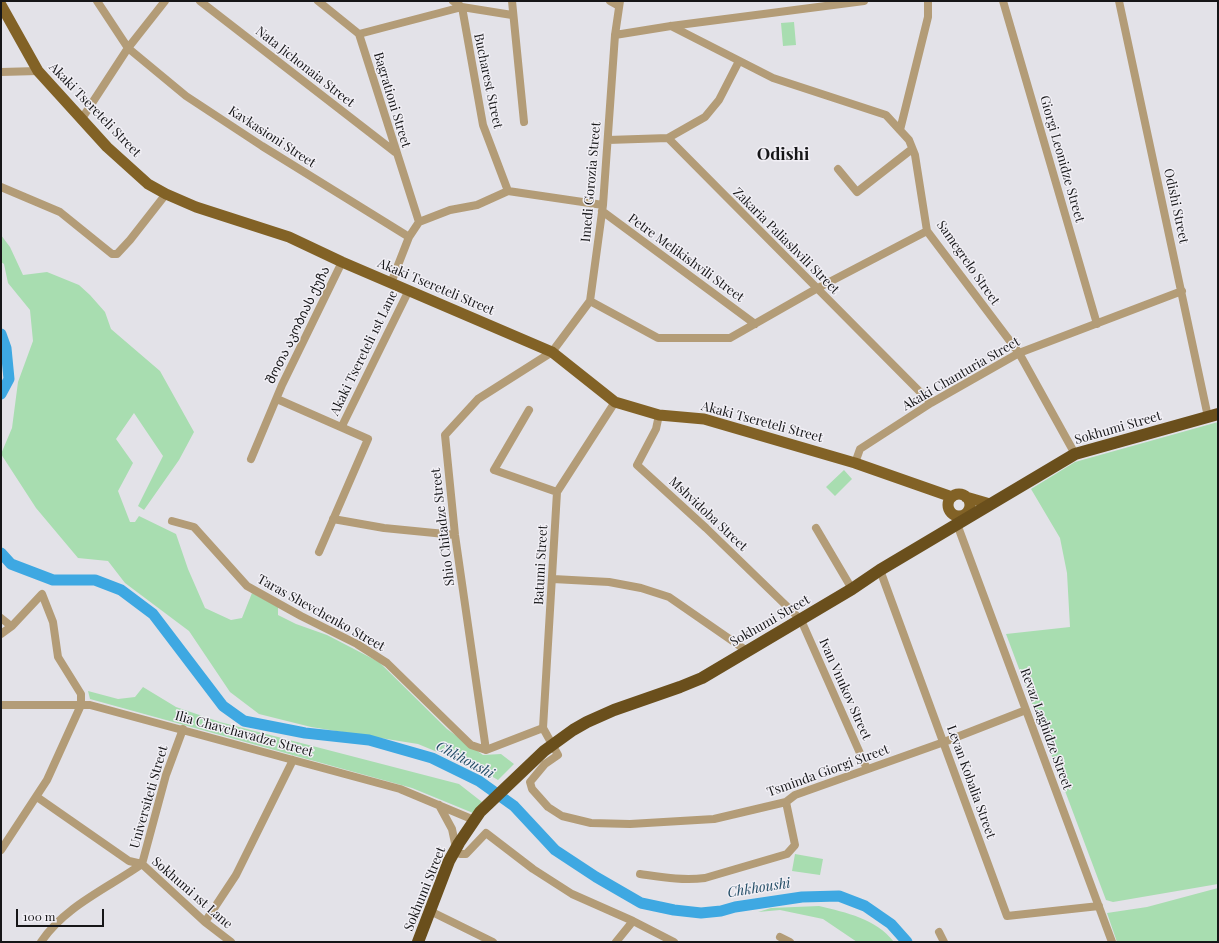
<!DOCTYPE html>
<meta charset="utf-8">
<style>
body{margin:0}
#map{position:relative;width:1219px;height:943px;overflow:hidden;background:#e3e2e8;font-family:"Playfair Display",serif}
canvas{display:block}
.frame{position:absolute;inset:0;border:2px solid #161618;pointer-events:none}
.scale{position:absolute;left:16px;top:909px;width:88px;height:18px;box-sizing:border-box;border:2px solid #161618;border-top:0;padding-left:5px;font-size:12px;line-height:14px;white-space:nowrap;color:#161618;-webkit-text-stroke:3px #f1eff5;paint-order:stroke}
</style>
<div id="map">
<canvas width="1219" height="943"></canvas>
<div class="frame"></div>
<div class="scale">100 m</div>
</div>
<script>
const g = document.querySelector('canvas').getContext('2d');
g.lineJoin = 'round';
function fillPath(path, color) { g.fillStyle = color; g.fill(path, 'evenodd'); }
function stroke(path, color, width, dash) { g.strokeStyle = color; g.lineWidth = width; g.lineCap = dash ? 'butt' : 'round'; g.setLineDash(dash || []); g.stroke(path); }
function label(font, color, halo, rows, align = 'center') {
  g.font = font + ' "Playfair Display","Noto Sans Georgian",serif'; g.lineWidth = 3; g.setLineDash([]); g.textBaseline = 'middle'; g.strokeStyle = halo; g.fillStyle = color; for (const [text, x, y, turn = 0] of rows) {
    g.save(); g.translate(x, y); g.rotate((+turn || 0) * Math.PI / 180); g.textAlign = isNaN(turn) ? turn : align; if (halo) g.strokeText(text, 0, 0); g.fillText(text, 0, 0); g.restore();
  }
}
fillPath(new Path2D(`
 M794 22 796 45 783 46 781 23Z
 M1 235 10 247 23 275 47 272 79 285 90 295 105 312 111 329 160 371 194 432 179 460 144 510 138 506 163 456 134 413 116 439 133 463 118 491 130 522H135L139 516 176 534 188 569 205 608 231 620 242 618 252 593 278 607V615L296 624 327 635 379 662 447 729 483 755 501 754 514 764 498 780 481 770 418 744 311 727 259 714 230 692 189 631 125 583 108 561 78 558 36 508 1 454 12 428 18 382 33 341 30 310 8 283 4 264 1 262Z
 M1218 422V884L1113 902 1106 900 1006 634 1070 627 1067 573 1060 538 1031 489 1075 462Z
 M844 470 852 479 835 496 826 487Z
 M143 687 176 707 220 722 459 784 482 802 473 813 412 788 90 699 88 691 118 699 135 697Z
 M795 854 823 859 820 875 792 871Z
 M1218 888V942H1117L1107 913 1147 907Z
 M819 906C847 913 875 918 894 942H857L823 919 780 910 758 912 771 908Z`), '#a8ddb0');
stroke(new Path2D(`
 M1 334 6 348 9 379 1 394
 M1 553 11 564 53 580H95L121 590 153 614 223 706 244 721 305 733 369 740 432 758 479 781 514 806 555 850 596 877 641 903 674 910 701 913 721 911 735 907 802 897 839 896 865 906 891 924 907 942`), '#3ea8e2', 11);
stroke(new Path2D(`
 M97 1 128 48 186 96 262 146 409 237
 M200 1 395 152
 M318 1 359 34 419 222
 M453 1 462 7 483 125 508 191
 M512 1 524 122
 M610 1 619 6
 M1003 1 1097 324
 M1119 1 1208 417
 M671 26 773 78 886 115 909 140 915 155 927 231 1019 353 1075 454
 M359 34 462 7 512 15
 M615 35 671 26 864 1
 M1 72 38 71
 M81 120 128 48 165 1
 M900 130 928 17V1
 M668 138 705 117 719 100 739 61
 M608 140 668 138 931 403
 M838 169 857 192 912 149
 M1 187 60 212 112 254H117L130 240 166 194
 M602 211 755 324
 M391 283 409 237 419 222 450 210 477 205 508 191 603 205
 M590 301 658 338H730L816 289 927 231
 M277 399 368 439 319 552
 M615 402 557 492 543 728 558 755 545 764 530 782 532 789 548 807 562 816 591 823 630 824 714 819 786 802 795 795 944 742 1026 710
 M529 410 494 470 557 492
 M659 415 656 429 637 465 706 528 801 620 867 769
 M342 426 409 290
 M251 459 282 385 342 262
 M855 463 860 449 931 403 1019 353 1182 291
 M333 519 384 528 455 535
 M172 521 194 527 247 586 301 616 357 644 387 663 471 745 486 750 543 728
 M957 524 1112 942
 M816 528 852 589
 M880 570 1007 916 1099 906
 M553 579 609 582 641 588 669 597 747 651
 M1 618 11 626
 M1 634 12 626 42 594 53 622 58 657 81 694V705L47 780 1 850
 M1 705H90L400 789 474 820
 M486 750 455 535 445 435 478 399 552 352 590 301 603 205 615 35 620 1
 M37 797 129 861 142 864 205 922 231 942
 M439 805 452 829 456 848
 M454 851 460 854H466L486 833 533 869 572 894 633 921 674 942
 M640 874C661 877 683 881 705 878L787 854 795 845 786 802
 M430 911 493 942
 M205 922 236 875 293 760
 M939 932 944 942
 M780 937 790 942
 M41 942C65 906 108 888 142 864L166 775 183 729
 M616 942 633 921`), '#b39c77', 8);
stroke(new Path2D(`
 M1 5 38 71 107 147 148 184 166 194 196 207 289 237 342 262 552 352 615 402 659 415 704 419 855 463 952 497
 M948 505a11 11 0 1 1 22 0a11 11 0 1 1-22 0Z
 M966 497 990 504`), '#826226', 11);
stroke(new Path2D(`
 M418 942 449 861 459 843 480 812 544 751 573 730 587 722 614 710 680 687 702 678 852 589 880 570 1075 454 1218 414`), '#6a4f1c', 12);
label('13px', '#161618', '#f1eff5', [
 ["Nata Jichonaia Street",305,67,38],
 ["Bucharest Street",488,81,78],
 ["Bagrationi Street",392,100,73],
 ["Akaki Tsereteli Street",95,110,46],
 ["Kavkasioni Street",272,137,33],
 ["Giorgi Leonidze Street",1062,159,74],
 ["Imedi Gorozia Street",591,182,-85],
 ["Odishi Street",1176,206,78],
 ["Zakaria Paliashvili Street",786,241,45],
 ["Petre Melikishvili Street",686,258,36],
 ["Samegrelo Street",968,263,55],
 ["Akaki Tsereteli Street",436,287,23],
 ["შოთა აკობიას ქუჩა",298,325,-64],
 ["Akaki Tsereteli 1st Lane",364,353,-64],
 ["Akaki Chanturia Street",961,374,-30],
 ["Akaki Tsereteli Street",762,422,15],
 ["Sokhumi Street",1118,428,-16],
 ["Mshvidoba Street",708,514,43],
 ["Shio Chitadze Street",443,527,-97],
 ["Batumi Street",541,565,-87],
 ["Taras Shevchenko Street",321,613,29],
 ["Sokhumi Street",770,621,-30],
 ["Ivan Vnukov Street",845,689,66],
 ["Revaz Laghidze Street",1046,729,70],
 ["Ilia Chavchavadze Street",244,734,15],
 ["Tsminda Giorgi Street",828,771,-20],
 ["Levan Kobalia Street",971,782,70],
 ["Universiteti Street",149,797,-74],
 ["Sokhumi Street",425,889,-68],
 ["Sokhumi 1st Lane",192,893,41]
]);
label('italic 14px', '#244e67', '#f1eff5', [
 ["Chkhoushi",465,760,28],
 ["Chkhoushi",759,888,-9]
]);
label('bold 17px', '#161618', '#f1eff5', [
 ["Odishi",783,155]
]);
</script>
